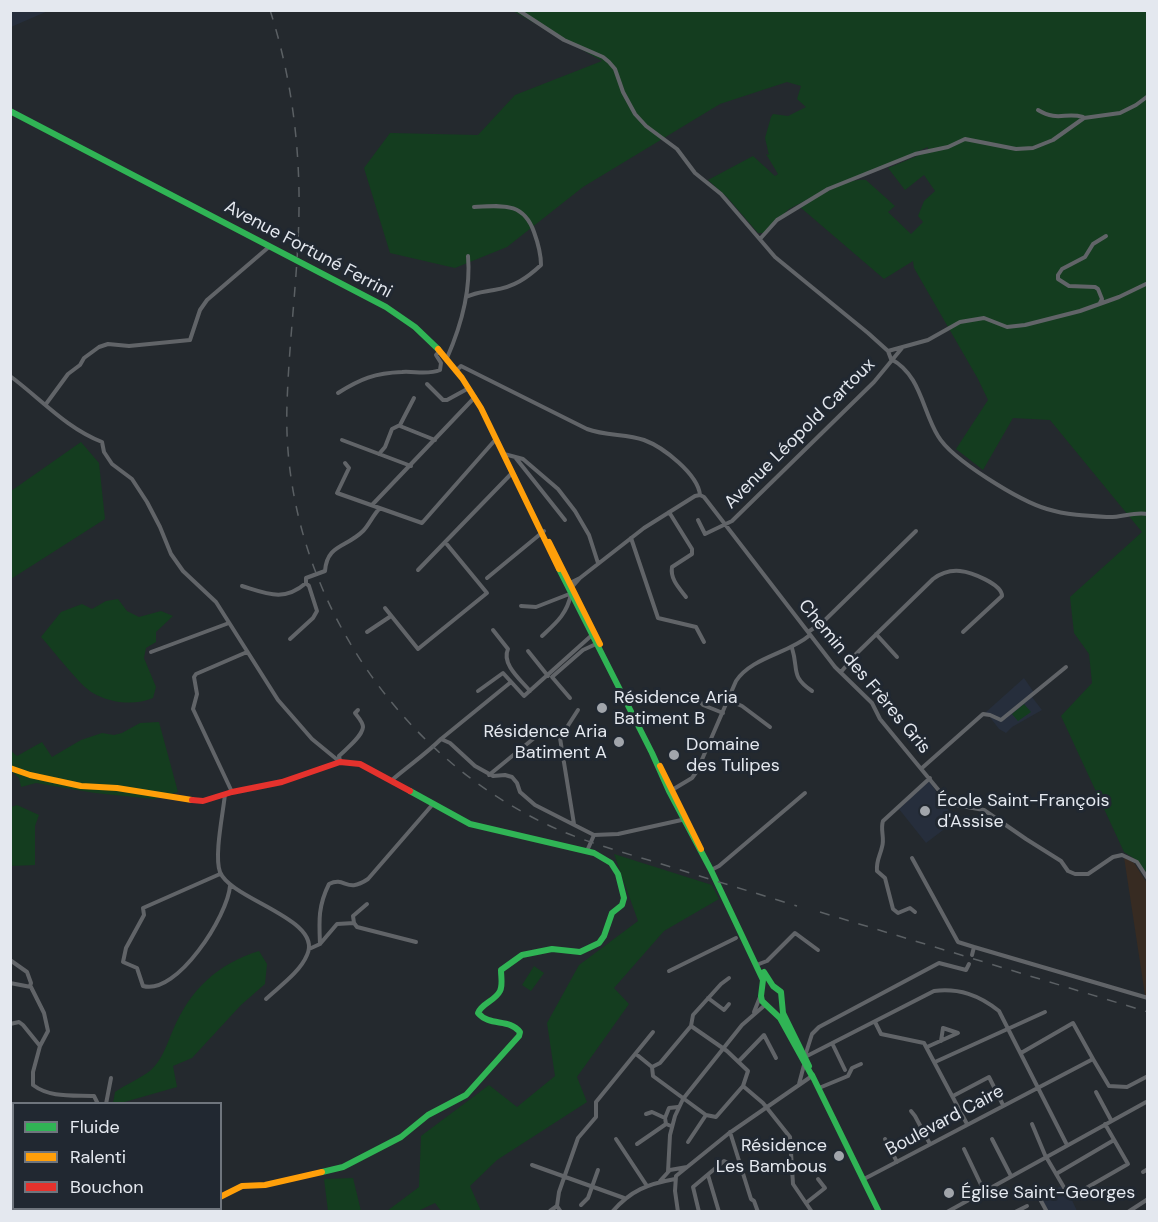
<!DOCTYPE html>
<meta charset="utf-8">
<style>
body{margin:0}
#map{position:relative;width:1158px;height:1222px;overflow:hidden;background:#24292e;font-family:"DM Sans",sans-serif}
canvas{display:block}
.frame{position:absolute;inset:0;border:12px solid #e4e8ef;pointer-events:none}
.legend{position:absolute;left:12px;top:1102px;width:210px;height:108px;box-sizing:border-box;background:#212831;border:2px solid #6f757d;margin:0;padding:8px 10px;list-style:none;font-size:18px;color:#e4e8ef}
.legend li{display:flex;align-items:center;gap:12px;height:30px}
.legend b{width:30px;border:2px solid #6f757d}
</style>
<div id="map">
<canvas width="1158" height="1222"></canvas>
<div class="frame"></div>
<ul class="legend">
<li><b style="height:8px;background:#30b455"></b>Fluide</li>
<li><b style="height:8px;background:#ff9f0a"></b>Ralenti</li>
<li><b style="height:8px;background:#e5322d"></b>Bouchon</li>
</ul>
</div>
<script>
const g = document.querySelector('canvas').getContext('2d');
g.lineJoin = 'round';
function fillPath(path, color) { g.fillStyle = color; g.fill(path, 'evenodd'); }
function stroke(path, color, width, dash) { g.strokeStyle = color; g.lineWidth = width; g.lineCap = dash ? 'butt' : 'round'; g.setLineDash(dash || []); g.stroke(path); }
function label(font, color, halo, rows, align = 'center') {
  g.font = font + ' "DM Sans",sans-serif'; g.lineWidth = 6; g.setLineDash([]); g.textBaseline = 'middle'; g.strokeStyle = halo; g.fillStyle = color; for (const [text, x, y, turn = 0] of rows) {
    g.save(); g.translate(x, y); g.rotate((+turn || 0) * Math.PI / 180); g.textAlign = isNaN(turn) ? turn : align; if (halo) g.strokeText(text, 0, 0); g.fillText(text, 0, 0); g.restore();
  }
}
fillPath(new Path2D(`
 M1124 857 1134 863 1147 883V996L1145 995Z`), '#372b22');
fillPath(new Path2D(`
 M11 10H48V11L11 27Z
 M1024 678 1035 694 1032 697 1042 710 1012 727 1006 733 999 729 986 712Z
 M929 781 954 818 951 824 926 843 899 809Z
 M1061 1186 1068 1197 1071 1198 1077 1211H1049L1041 1198Z`), '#262e3c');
fillPath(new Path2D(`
 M513 11H1147V873L1135 859 1124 852 1061 716 1092 683 1089 654 1074 633 1070 597 1142 532 1050 420 1013 418 983 470 956 449 988 400 978 379 914 268 913 261 884 279 800 207C816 198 848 177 866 180L895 206 888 212 911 234 923 222 918 216 924 201 935 191 924 175 905 190 888 168 927 152 928 147 818 194 789 209 764 233H758L727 197 708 180 753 156 775 176 778 174 766 154 769 155 765 138 771 117 773 114 788 116 806 107 797 99 801 86 787 82 720 104 583 187 507 247 455 268 390 253 364 168 390 133 478 135 515 95 602 61Z
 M81 442 99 463 105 519 11 579V491Z
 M118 599 127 611 139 617 161 611 173 616 156 632V642L146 648 144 658 156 687 153 698C134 706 110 703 93 693 81 687 52 649 41 637L61 612 82 604 92 609 106 601Z
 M1024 704 1031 712 1018 721 1012 714Z
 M159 722 178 792 154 799 95 793 36 783 21 787 19 778 11 771 10 750 17 756 42 742 52 757 81 740 102 733 114 735 122 733 140 723Z
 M17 805 39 815 35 826V865L11 866V807Z
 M614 854 712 885 719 899 664 931 614 988 629 1004 577 1077 587 1102 497 1160 470 1186 481 1211H441L435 1203 418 1211H387L419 1187 421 1136 489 1085 517 1107 555 1076 547 1023 579 965 638 921Z
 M259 951 267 964 265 984 241 1005 192 1058 173 1066 177 1087 121 1103H113L115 1092C126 1084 140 1079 151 1070 162 1060 167 1044 173 1030 190 990 217 964 259 951Z
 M534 966 544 973 531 991 522 985Z
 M353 1178 361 1211H328L324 1179Z`), '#143d1f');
stroke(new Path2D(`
 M518 10 564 40 603 57 609 62 615 69 623 92 635 114 646 126 677 149 695 173 721 194 775 257 868 333 888 351 891 359
 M1038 110C1058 122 1065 112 1083 117
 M760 239 777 220 828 189 915 154 948 147 965 139 1016 149 1033 148 1053 140 1084 118 1120 113 1136 105 1148 96
 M466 297C476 292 483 292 494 290 514 287 527 278 541 265 541 253 538 243 534 232 523 201 501 206 474 207
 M1100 303 1102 299 1098 289 1095 287 1069 286 1058 279V275L1062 269 1085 257 1093 244 1106 236
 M888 351 928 340 960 322 984 318 1007 327 1025 325 1080 311 1119 297 1148 283
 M447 358C461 326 471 290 468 256
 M891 359C921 375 922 410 938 436 952 460 1020 501 1047 509 1066 515 1087 516 1107 517 1121 518 1134 511 1148 514
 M457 370 461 366 587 429C606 436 626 434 644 440 663 447 698 474 700 495
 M10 376C41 399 66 428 102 442L104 452 112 464 132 479 147 502 160 527 171 554 183 571 216 602 278 700 312 739 340 762
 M427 384 443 400H447L469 388
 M338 393C360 379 375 373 402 372 414 371 428 375 440 370L441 363 436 355 440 351
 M46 404 68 374 80 365 84 358 99 347 108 344 129 346 190 340 200 310 207 300 270 246
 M400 426 435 440
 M342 440 411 466
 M379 454 385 447 392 429 400 425 414 398
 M504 454 523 459 558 489 575 511 589 535 598 563
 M515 457 565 520
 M345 463 349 468 337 493 422 523 496 439
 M700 495 704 497 835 667 872 703 880 719 950 804 984 810 1026 839 1061 861 1068 871 1075 874H1088L1113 857 1122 855 1137 862 1148 879
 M372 505 475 397
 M669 512 692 549V554L672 567C670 579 679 588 686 597
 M698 520 705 534 732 521 874 382 902 348
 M631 538 658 618 696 627 704 642
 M418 570 512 473
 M487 578 544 531
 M580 578 570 583 568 587H572L580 578 644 528 695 496 700 495
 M242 586C268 594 284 602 306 583V578L325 571C327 544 346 548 363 531 369 525 373 515 380 508
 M521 606 536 607 572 593
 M385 608 418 649 487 593 445 542
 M493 630 508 649C501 664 521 680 530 691
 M367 632 391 616
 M808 632 823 622 916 531
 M876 634 897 657
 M542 636C556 623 567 614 571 594
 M290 639 313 618 317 611 309 586 306 583
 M792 648C799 670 790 676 812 691
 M528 651 548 676
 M151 652 229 623
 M841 672 856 654 933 579C941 573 950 570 960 571 971 572 1002 584 1002 596L963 632
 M478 691 503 673 524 696 592 635
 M570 698 552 677 583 650 596 644
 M643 700 666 695 693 694 703 705 723 713
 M728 700 742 706 770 727
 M441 739 511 682
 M340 761 339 756C346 749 362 737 363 727 363 722 358 717 355 713L358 710
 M922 768 983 714 990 715 1001 720 1066 667
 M489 775 533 739
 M392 780C408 766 426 754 441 739L450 743 475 766 493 776 505 775 512 777 517 783 520 792 535 805 594 835 618 834 686 819
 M672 790 692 778 697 771 736 681C752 657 788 654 810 635
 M232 792 193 709 197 694 194 677 196 674 247 652
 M225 794C223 814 214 856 220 872 231 900 324 919 307 955 300 972 280 986 266 999
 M574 824 560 738 578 710
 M587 851 594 835
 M912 858 958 942 974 947
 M711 870 719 866 805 793
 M220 874 143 908 144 915 126 948 123 962 137 968 143 986C177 996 228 915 230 886
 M367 904 353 916 354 923 357 927 416 942
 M915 912 910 908 898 913 893 909 885 878 877 871C876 861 880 856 882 847 885 838 880 830 883 821L930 778
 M320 944C319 921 318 906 329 884 346 876 346 894 368 879L433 804
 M309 949 320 944 337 924 354 923
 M972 955 974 947 1148 998
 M10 960 27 972 31 983 30 986
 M759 964 767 961 795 933 818 950
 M669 971 736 938
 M10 983 31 987 44 1013 48 1031 40 1046
 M708 998 724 1010 729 1004
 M754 1012 760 997
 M875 1022 881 1034 924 1043 967 1124
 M10 1024 19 1022 23 1025 40 1046 33 1072V1085C50 1098 73 1095 94 1096L98 1104
 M691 1026 727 1051 748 1071 743 1086 716 1117 706 1115 653 1076 652 1067 660 1063Z
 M691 1026 693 1015 721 984 729 978
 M832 1043 845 1070
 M927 1047 958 1033 943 1028 941 1041
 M636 1054 652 1067
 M805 1056 812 1034 819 1027 939 963 966 970 969 964
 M805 1057 934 991C959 988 979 995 999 1011L1067 1145
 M1093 1059 1109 1086 1127 1087 1148 1076
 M739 1061 764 1035 776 1058
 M935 1062 1045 1012
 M799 1084 804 1065
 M743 1086 763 1103 790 1137 793 1184 812 1212
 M819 1088 848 1076 852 1068 861 1064
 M1096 1092 1111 1120
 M953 1096 989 1077 1003 1105
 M106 1104 111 1078
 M911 1111 915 1116 930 1144
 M646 1114 652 1112 665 1118 666 1124 671 1126
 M665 1118 669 1108 678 1107
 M1032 1124 1045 1155 1069 1196
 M730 1132 751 1199 754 1201 758 1212
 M616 1139 647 1186
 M885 1139 897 1162
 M992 1139 1011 1176
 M688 1142 706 1115
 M637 1144 666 1124
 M773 1145 792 1146
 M964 1149 984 1191
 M532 1165 624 1198
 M10 1169 14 1168
 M668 1172 670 1135 675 1116 683 1099 742 1025 765 1005
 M1143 1172 1148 1169
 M1056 1174 1114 1140
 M708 1175 719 1212
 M864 1179 1093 1059 1073 1023 1021 1053
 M660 1181 670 1170 687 1167
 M1081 1191 1128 1164 1105 1124
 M1040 1199 1047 1212
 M806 1203 825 1188 818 1179
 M581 1205 588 1198 598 1170
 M550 1211 557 1206
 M196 1212 201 1208
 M561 1212 557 1206 559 1192 578 1138 596 1117V1102L653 1032
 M612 1212C631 1190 648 1184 675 1179
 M678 1212 675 1191 676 1176 728 1134 812 1076
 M699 1212 693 1187 724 1161 741 1169
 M947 1212 1148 1101
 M1015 1212 1027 1206
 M1128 1212 1148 1199`), '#616468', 4);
stroke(new Path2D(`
 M10 111 386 307 415 327 438 349
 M559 569 652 753 669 791 711 870
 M710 868 763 980 761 996 762 1001 780 1018 812 1076
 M764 972 773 986 781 992 783 1013 809 1066
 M812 1075 879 1212
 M322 1172 343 1167 401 1137 428 1115 466 1095 519 1036 520 1032C509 1018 490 1027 478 1013 482 1003 495 1001 500 991 503 985 501 977 501 970L522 955 552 949 580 952 599 943 604 936 612 913 622 905 624 898 618 874 611 863 594 853 470 824 410 791`), '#30b455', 6);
stroke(new Path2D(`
 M438 349 462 378 481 408 559 569
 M549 542 600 644
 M660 766 701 849
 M10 768 30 775 81 786 117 788 192 800
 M220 1197 242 1186 265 1185 322 1172`), '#ff9f0a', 6);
stroke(new Path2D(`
 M192 800 203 801 232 792 282 782 340 762 360 764 410 791`), '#e5322d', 6);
stroke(new Path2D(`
 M270 10C289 69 298 130 299 192 300 263 289 334 287 405 281 580 390 751 548 825 582 841 618 851 655 862 702 877 749 891 797 906
 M820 912 1148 1012`), '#5b6064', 1.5, [10, 10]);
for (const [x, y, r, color] of [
 [602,708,6,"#a1a5ab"],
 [619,742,6,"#a1a5ab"],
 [674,755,6,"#a1a5ab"],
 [925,811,6,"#a1a5ab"],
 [839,1156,6,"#a1a5ab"],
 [949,1193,6,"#a1a5ab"]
]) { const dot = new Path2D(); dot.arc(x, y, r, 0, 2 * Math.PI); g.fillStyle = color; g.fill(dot); stroke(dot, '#212831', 2); }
label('18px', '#e4e8ef', '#212831', [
 ["Avenue Fortuné Ferrini",308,250,28],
 ["Avenue Léopold Cartoux",800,434,-45],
 ["Chemin des Frères Gris",864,677,50],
 ["Boulevard Caire",945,1121,-28]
]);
label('18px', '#e4e8ef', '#212831', [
 ["Résidence Aria",614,698],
 ["Batiment B",614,719],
 ["Résidence Aria",607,732,"right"],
 ["Batiment A",607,753,"right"],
 ["Domaine",686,745],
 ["des Tulipes",686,766],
 ["École Saint-François",937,801],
 ["d'Assise",937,822],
 ["Résidence",827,1146,"right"],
 ["Les Bambous",827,1167,"right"],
 ["Église Saint-Georges",961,1193]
], 'left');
</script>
